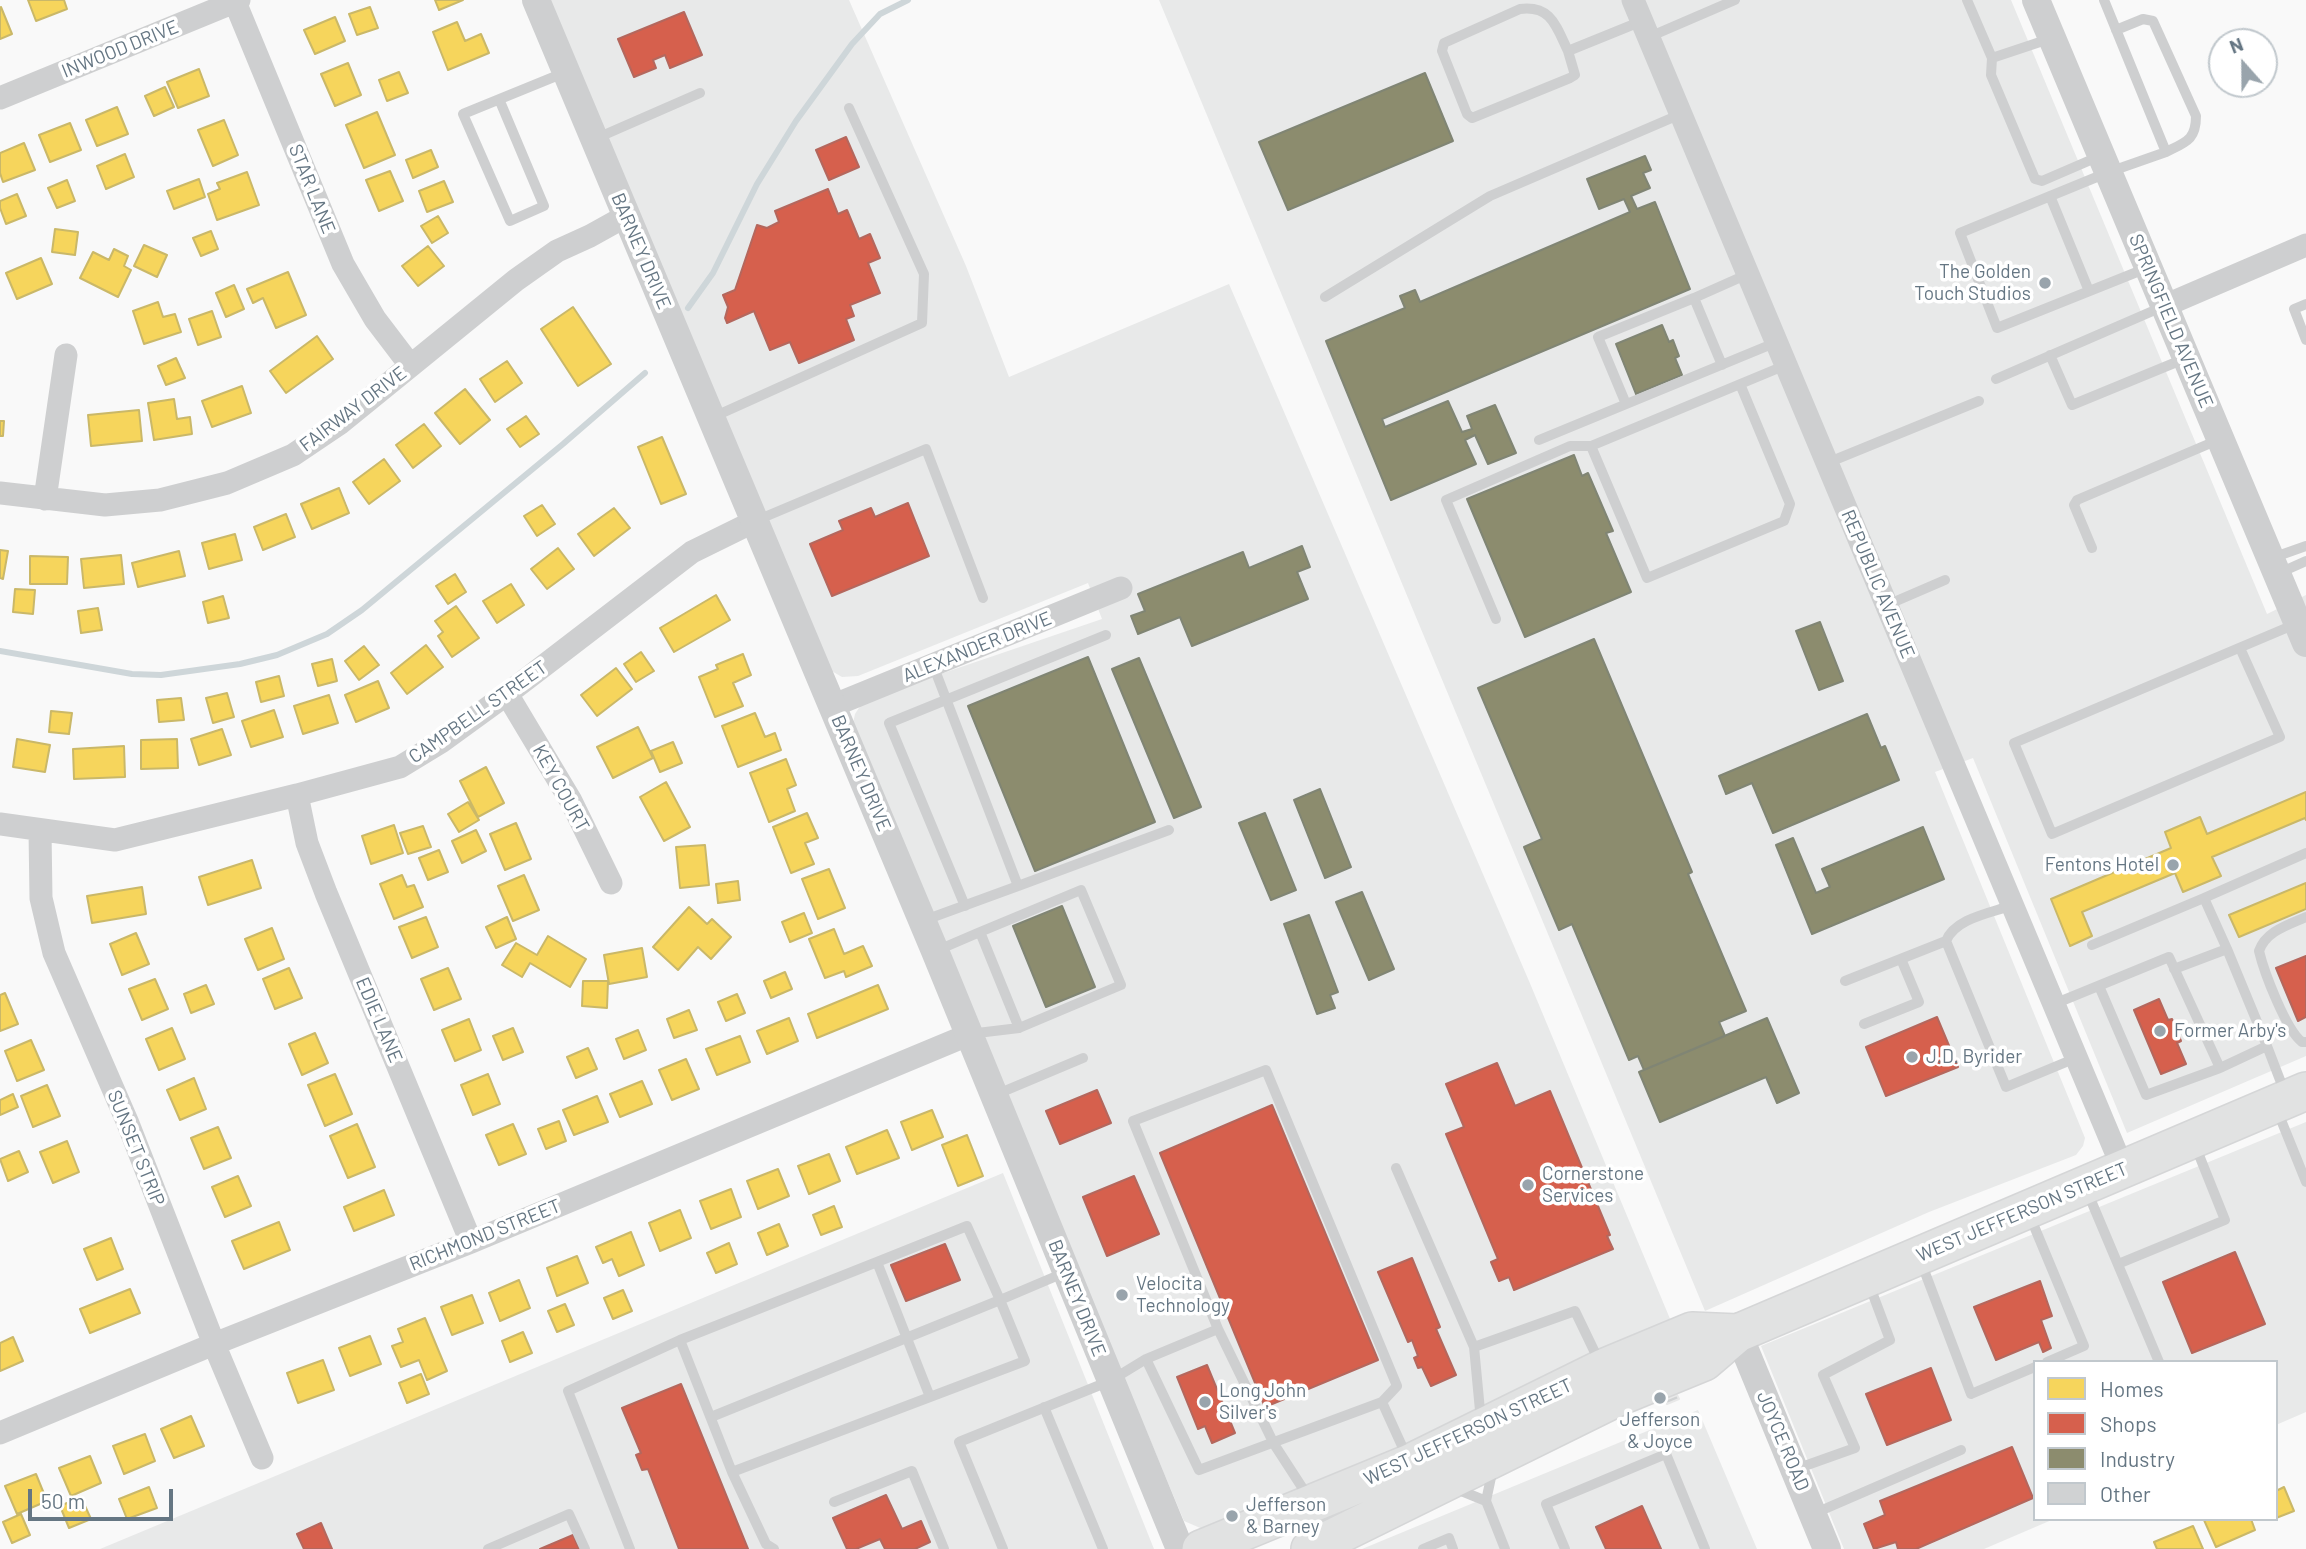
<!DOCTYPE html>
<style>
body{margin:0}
#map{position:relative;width:2306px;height:1549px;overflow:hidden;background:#f9f9f9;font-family:Barlow,sans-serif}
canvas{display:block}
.legend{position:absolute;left:2033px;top:1360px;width:245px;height:161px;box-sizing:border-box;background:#fff;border:2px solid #c1c8cd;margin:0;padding:9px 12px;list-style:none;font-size:21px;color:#657683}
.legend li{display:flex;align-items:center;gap:14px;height:35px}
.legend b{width:35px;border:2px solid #c1c8cd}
.north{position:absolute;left:2208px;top:28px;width:70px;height:70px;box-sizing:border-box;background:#fff;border:2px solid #c1c8cd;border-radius:50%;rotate:339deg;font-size:19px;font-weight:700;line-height:28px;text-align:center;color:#657683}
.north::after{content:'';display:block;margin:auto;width:24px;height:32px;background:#99a4ac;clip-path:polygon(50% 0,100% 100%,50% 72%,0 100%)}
.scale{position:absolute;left:28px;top:1489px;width:145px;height:32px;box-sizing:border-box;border:4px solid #657683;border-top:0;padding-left:9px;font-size:21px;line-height:24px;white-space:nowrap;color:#657683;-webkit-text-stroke:5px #fff;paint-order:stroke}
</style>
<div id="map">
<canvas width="2306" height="1549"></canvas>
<ul class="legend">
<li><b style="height:19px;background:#f6d55c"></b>Homes</li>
<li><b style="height:19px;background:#d6604d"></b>Shops</li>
<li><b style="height:19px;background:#8c8c6e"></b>Industry</li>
<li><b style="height:19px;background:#d0d2d3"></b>Other</li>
</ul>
<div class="north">N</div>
<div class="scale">50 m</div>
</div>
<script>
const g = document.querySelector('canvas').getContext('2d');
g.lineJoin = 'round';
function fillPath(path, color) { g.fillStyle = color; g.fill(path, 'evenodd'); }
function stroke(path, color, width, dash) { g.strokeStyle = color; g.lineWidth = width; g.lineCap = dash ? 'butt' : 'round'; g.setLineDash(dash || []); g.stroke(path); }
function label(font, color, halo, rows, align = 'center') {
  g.font = font + ' Barlow,sans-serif'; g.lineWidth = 7; g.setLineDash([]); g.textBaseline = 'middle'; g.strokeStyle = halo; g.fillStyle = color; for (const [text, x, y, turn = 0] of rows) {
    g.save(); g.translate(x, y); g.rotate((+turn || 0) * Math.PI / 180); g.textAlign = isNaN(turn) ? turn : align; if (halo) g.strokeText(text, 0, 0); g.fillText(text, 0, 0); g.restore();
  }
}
fillPath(new Path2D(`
 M548 0H849L966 266 1009 377 1229 284 1529 981 1673 1326 1236 1518 1205 1530 1184 1521 852 728 855 714 864 700 1102 619 1088 583 858 676 842 677 830 670Z
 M1159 0H2011L2267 614 2306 595V1056L2127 1133 1973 758 1935 772 2085 1138 2083 1146 2076 1155 1929 1212 1705 1311Z
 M2306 1122V1412L2276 1425V1362H2035V1519H2054L1984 1549H1844L1761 1346Z
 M1003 1173 1154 1549H100Z
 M1698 1410 1757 1549H1362Z`), '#e8e9e9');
const homes = new Path2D(`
 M28 0H64L67 9 36 21Z
 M435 0H463L439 10Z
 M1 7 12 34 0 39V8Z
 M370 7 378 28 357 35 349 14Z
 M335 17 345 41 315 54 304 30Z
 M457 22 465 41 481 34 489 53 448 70 433 32Z
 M348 63 361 95 335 106 321 74Z
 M199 69 209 96 178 108 167 82Z
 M399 72 408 93 387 101 379 80Z
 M165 87 174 107 154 116 145 96Z
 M117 107 128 134 97 146 86 120Z
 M377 112 395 155 364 168 346 125Z
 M224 120 238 155 213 166 198 130Z
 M70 123 81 150 50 162 39 135Z
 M24 143 35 170 3 182 0 173V153Z
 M431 150 438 167 413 178 406 160Z
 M125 154 134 177 106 189 97 166Z
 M390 171 403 201 379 211 366 180Z
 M247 172 259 205 217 220 208 194 220 189 217 183Z
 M199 179 205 197 174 209 167 191Z
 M67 180 75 201 57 208 48 188Z
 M444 181 453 202 427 212 419 191Z
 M17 194 26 216 6 224 0 208V201Z
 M438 216 448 233 432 243 421 226Z
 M55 229 78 232 75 255 52 252Z
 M211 231 218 249 201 256 193 238Z
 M144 245 167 255 157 277 134 266Z
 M428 246 444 266 418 286 402 266Z
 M114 249 128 256 124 266 131 270 118 297 80 278 93 252 109 260Z
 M41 258 52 284 17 299 6 273Z
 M288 272 306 315 276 328 263 298 253 303 247 289Z
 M234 285 244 309 226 317 216 293Z
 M158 302 163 317 175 314 181 332 144 344 133 311Z
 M573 307 611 364 578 386 541 329Z
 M212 311 221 337 198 345 189 319Z
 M317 336 333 359 286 393 270 371Z
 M176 358 185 378 166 385 158 366Z
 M507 361 522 383 495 402 480 379Z
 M242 386 251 413 212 427 202 401Z
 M465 389 490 420 460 444 435 413Z
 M174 399 177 419 190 417 192 434 154 440 148 403Z
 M139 410 142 441 91 446 88 415Z
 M526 416 539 434 520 447 507 429Z
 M0 421H4L3 436H0Z
 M424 424 441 446 413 468 396 445Z
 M662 437 686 494 661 504 638 447Z
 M384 459 400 481 369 504 353 482Z
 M339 488 349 513 312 529 301 504Z
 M542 505 555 524 537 536 524 516Z
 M614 508 630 528 594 556 578 534Z
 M286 514 295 537 263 550 254 527Z
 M235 534 242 560 209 569 202 543Z
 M558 548 574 569 547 589 531 569Z
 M0 550 8 551 3 579 0 578Z
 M179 551 185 576 138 587 132 563Z
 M121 555 124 584 84 588 81 559Z
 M30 556 68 557 67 584H30Z
 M455 574 466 592 448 604 436 586Z
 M511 584 524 605 497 623 483 601Z
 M15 589 35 590 33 614 13 612Z
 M716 595 730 620 674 652 660 628Z
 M223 596 229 618 208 623 203 602Z
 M456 606 479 638 452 657 438 636 443 632 435 621Z
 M98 608 102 630 81 633 78 611Z
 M426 645 443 667 407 694 391 673Z
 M364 646 379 665 359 680 345 661Z
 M641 652 654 671 636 682 624 664Z
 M743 654 751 675 733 683 743 706 715 717 699 677 718 669 716 665Z
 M332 659 337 681 318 686 312 664Z
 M616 668 632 689 597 716 581 695Z
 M279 676 284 696 261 702 256 682Z
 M378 681 389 708 356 722 345 695Z
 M227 693 234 717 213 723 206 698Z
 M329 695 338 723 303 734 294 706Z
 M181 698 184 720 159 722 157 700Z
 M274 710 283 737 251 747 242 721Z
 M51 711 72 713 69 734 49 732Z
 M755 713 765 737 775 733 781 750 738 767 722 726Z
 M638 727 653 758 613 778 597 747Z
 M222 729 231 755 199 765 191 739Z
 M17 739 50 745 45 772 13 767Z
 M177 739 178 768 141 769V740Z
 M673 742 682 763 660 772 651 751Z
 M124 746 125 777 74 779 73 749Z
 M786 759 796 785 787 789 795 811 769 822 750 773Z
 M486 767 504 803 478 817 460 781Z
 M666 782 690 827 664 841 640 797Z
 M2306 792V820L2305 818 2212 857 2221 876 2183 892 2175 873 2082 912 2092 936 2070 946 2051 899 2171 848 2165 832 2200 817 2207 834Z
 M468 802 479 820 459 832 448 814Z
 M807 813 818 838 805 843 814 864 791 873 773 827Z
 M516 823 531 859 505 870 490 834Z
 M394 825 403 853 371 864 362 836Z
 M423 826 431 847 408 854 400 833Z
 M476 830 486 851 462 863 452 841Z
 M705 845 709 885 680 888 676 847Z
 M439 850 448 872 428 880 419 858Z
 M252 860 261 888 208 905 199 877Z
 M829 869 845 908 818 919 802 879Z
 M402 875 407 887 414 885 423 907 394 919 380 884Z
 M524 875 539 910 513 921 498 886Z
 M738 881 740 900 718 903 716 884Z
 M2306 883V909L2239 937 2229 915Z
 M142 887 146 914 92 923 87 896Z
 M689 907 707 924 712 919 731 937 711 959 698 947 678 970 653 947Z
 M804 913 812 933 790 942 782 922Z
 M426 917 438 947 412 958 399 927Z
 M507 917 516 939 496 948 486 927Z
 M272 928 284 959 258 970 245 939Z
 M834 929 844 954 863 946 872 966 846 977 844 971 825 978 809 939Z
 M136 933 149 964 122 975 110 944Z
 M548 936 586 959 570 987 530 963 522 977 502 965 516 943 537 955Z
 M642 948 647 977 609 984 604 955Z
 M289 968 302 998 275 1009 263 979Z
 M448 968 461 999 434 1010 421 979Z
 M785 972 792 989 771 998 764 981Z
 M155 979 168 1009 142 1020 129 989Z
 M583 981H608L607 1008 582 1006Z
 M206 985 214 1004 191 1013 184 994Z
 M878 985 888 1009 817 1038 808 1014Z
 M5 993 18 1024 0 1031V995Z
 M737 994 745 1013 726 1021 718 1002Z
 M689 1010 697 1030 674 1038 667 1019Z
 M789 1018 798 1041 767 1054 757 1031Z
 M469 1019 481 1050 455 1061 442 1030Z
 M172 1028 185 1059 159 1070 146 1039Z
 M513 1028 523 1052 503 1060 493 1036Z
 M638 1030 646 1050 624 1059 616 1039Z
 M315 1033 328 1063 302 1075 289 1044Z
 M740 1036 750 1062 717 1075 706 1049Z
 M31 1040 44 1070 17 1081 5 1051Z
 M588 1048 597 1069 576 1078 567 1057Z
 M686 1059 699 1089 672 1100 659 1070Z
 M335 1074 352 1114 325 1126 308 1085Z
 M488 1074 500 1104 473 1115 461 1085Z
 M194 1078 206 1109 180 1120 167 1090Z
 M642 1081 652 1104 620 1117 610 1094Z
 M47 1085 60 1116 33 1127 21 1096Z
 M13 1094 18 1107 0 1115V1100Z
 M597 1096 608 1122 574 1135 563 1110Z
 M932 1110 943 1137 912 1150 901 1122Z
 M559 1121 566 1141 546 1149 538 1129Z
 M357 1124 375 1167 348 1178 330 1136Z
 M513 1124 526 1154 499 1165 486 1135Z
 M218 1127 231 1158 204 1169 191 1138Z
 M887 1130 899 1158 857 1174 846 1147Z
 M967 1135 983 1176 958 1186 942 1145Z
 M67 1141 79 1172 53 1183 40 1152Z
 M19 1151 28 1172 8 1181 0 1159Z
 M829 1154 840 1181 809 1194 798 1166Z
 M778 1169 789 1196 758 1209 747 1181Z
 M238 1176 251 1206 225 1217 212 1187Z
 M731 1189 741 1217 711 1229 700 1201Z
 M384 1190 394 1215 354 1231 344 1207Z
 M834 1206 842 1227 821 1235 813 1215Z
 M680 1210 691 1238 660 1251 649 1223Z
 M279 1222 290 1250 244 1269 232 1241Z
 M779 1224 788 1246 767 1255 758 1233Z
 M631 1232 644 1265 619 1276 612 1259 603 1263 596 1247Z
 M111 1238 123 1269 97 1280 84 1249Z
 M729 1243 737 1264 716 1273 707 1253Z
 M577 1256 588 1283 557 1296 547 1268Z
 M519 1280 530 1308 500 1321 489 1293Z
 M130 1289 140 1313 90 1333 80 1309Z
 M623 1290 632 1311 613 1319 604 1298Z
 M472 1295 483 1323 452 1335 441 1307Z
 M565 1304 574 1325 557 1332 548 1311Z
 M425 1318 447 1371 427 1380 419 1360 401 1367 392 1346 403 1342 398 1329Z
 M523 1332 532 1353 510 1362 502 1341Z
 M370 1336 381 1364 350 1376 339 1348Z
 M13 1337 23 1361 0 1371V1343Z
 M323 1360 334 1390 298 1403 287 1373Z
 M421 1374 429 1394 407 1403 399 1383Z
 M191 1416 204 1446 174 1458 161 1429Z
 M145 1434 155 1461 124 1474 113 1446Z
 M90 1456 101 1483 71 1496 59 1468Z
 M36 1474 47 1501 17 1514 5 1486Z
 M149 1487 157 1508 127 1519 119 1499Z
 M2284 1487 2294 1511 2276 1518V1491Z
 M81 1497 91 1519 69 1528 60 1506Z
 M21 1514 30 1535 12 1543 3 1522Z
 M2207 1519H2251L2255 1530 2216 1547 2204 1520Z
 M2193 1526 2203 1549H2157L2154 1542Z`);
fillPath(homes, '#f6d55c');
stroke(homes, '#cab868', 2);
const shops = new Path2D(`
 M684 12 702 55 670 68 665 55 653 60 656 68 634 77 618 39Z
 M846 137 859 167 829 180 816 150Z
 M828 189 838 214 847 210 859 239 870 234 880 258 868 263 880 293 850 305 854 316 846 319 854 340 799 363 790 342 770 350 754 311 727 323 725 318 728 307 723 295 735 290 757 225 767 228 779 222 775 211Z
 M908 503 929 556 832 596 810 544 843 530 839 521 871 508 875 517Z
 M2306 956V1017L2298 1021 2276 968Z
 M2159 999 2168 1020 2172 1019 2181 1041 2177 1043 2186 1064 2161 1074 2134 1010Z
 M1937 1017 1958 1067 1886 1096 1866 1047Z
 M1497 1063 1515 1106 1550 1091 1610 1235 1607 1236 1613 1249 1514 1290 1509 1277 1499 1281 1491 1262 1498 1259 1446 1134 1464 1127 1446 1084Z
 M1097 1090 1111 1123 1060 1144 1046 1111Z
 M1272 1105 1378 1360 1265 1407 1160 1153Z
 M1134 1176 1159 1234 1107 1256 1083 1197Z
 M945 1244 960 1280 906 1301 891 1265Z
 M2235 1252 2265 1324 2192 1353 2163 1282Z
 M1412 1258 1440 1327 1436 1329 1456 1375 1431 1386 1422 1367 1418 1368 1414 1358 1418 1356 1412 1340 1408 1342 1378 1272Z
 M2040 1281 2052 1316 2041 1320 2051 1348 2043 1352 2039 1342 1996 1360 1974 1307Z
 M1207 1365 1235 1433 1212 1443 1205 1426 1198 1429 1177 1377Z
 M1931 1368 1951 1420 1887 1445 1866 1394Z
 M681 1384 748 1549H679L648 1469 642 1470 636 1455 641 1453 622 1408Z
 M2012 1447 2033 1498 1916 1549H1898L1896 1542 1874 1549 1864 1524 1885 1515 1880 1501Z
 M886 1495 902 1529 921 1521 930 1542 915 1549H885L880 1539 856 1549H847L833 1518Z
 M1642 1506 1661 1549H1606L1596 1527Z
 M321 1523 332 1549H304L297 1534Z
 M573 1535 579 1549H540Z`);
fillPath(shops, '#d6604d');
stroke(shops, '#b4675d', 2);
const industry = new Path2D(`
 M1425 73 1453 141 1288 210 1259 142Z
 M1645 156 1651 170 1643 173 1650 188 1631 196 1637 209 1655 202 1690 289 1382 419 1385 427 1448 401 1462 432 1472 429 1467 416 1495 405 1516 453 1488 464 1475 435 1465 440 1476 464 1391 500 1326 341 1405 308 1400 296 1415 290 1420 302 1630 212 1624 199 1599 209 1587 179Z
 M1662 325 1669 342 1673 340 1679 356 1675 358 1682 375 1636 394 1616 344Z
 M1574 455 1582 476 1588 473 1613 531 1606 533 1631 592 1525 637 1467 499Z
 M1302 546 1310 567 1297 572 1308 599 1192 646 1180 617 1138 634 1131 616 1145 611 1138 594 1243 552 1249 568Z
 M1820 622 1843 681 1819 690 1796 631Z
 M1594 639 1692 872 1688 874 1746 1011 1719 1022 1725 1036 1644 1070 1638 1056 1629 1060 1572 924 1559 930 1524 847 1542 839 1478 688Z
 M1088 657 1155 822 1035 871 968 706Z
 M1139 658 1201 807 1174 818 1112 669Z
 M1867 714 1881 748 1885 746 1899 780 1773 833 1752 783 1726 794 1719 776Z
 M1320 789 1351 867 1325 878 1294 800Z
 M1265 813 1296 890 1271 900 1239 823Z
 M1923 827 1944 879 1812 934 1776 845 1793 838 1816 893 1830 887 1822 869Z
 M1362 892 1394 969 1369 980 1336 902Z
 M1062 906 1095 987 1046 1007 1013 926Z
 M1309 915 1338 992 1330 995 1335 1008 1317 1014 1284 924Z
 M1767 1018 1799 1093 1777 1103 1766 1077 1660 1122 1639 1072Z`);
fillPath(industry, '#8c8c6e');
stroke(industry, '#808574', 2);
stroke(new Path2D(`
 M688 308 713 273 757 184 796 121 852 44 880 14 908 0
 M0 651 132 674 161 675 240 664 277 655 327 634 362 610 563 444 645 373`), '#ced6d9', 6);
const building = new Path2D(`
 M1677 1395 1679 1399 1667 1404 1665 1400Z`);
fillPath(building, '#d0d2d3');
stroke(building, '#e8e8e8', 2);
const primary = new Path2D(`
 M1201 1549 1410 1463 1603 1368 1692 1331 1738 1333
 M1310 1549 1616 1398 1704 1362 1738 1333 2306 1091`);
stroke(primary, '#d5d6d7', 40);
stroke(new Path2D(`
 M1967 0 1992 58 2052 38
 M2104 0 2166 152 2109 172 1960 233 1997 328 2147 268
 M2116 30 2143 19 2153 21 2196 116C2196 140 2186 142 2166 152
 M1649 37 1735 0
 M1568 51 1575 75 1570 78 1472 118 1467 114 1442 51 1444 43 1520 9C1551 5 1556 26 1568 51L1642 21
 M1992 58 1991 75 2035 179 2042 181 2100 156
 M499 99 544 206 510 221 463 114 566 72
 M597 138 700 93
 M2050 196 2089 291
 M1325 297 1490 196 1681 114
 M1694 298 1748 274
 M2306 304 2294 309 2306 340
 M2050 355 2072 405 2184 359
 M1996 379 2162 307
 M1626 404 1598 337 1694 298 1722 365
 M711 418 922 323 924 274 849 108
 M1539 440 1777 342
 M1591 446 1647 578 1784 521 1790 504 1740 384
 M1827 463 1979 401
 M755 521 926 449 983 598
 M2092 548 2074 505 2077 500 2218 440
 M2272 558 2306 546
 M2277 574 2306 561
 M1887 605 1945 580
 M1496 619 1446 500 1570 446H1591L1786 365
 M2240 648 2280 737 2052 834 2014 743 2298 623
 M1018 886 1169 830
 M2204 898 2306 853
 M2013 905C1991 913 1955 918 1946 941L2006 1087 2076 1058
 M965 906 889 723 1106 635
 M2306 917C2288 925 2266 931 2259 951 2264 972 2286 1030 2302 1042H2306
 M925 920 1018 886 933 665
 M980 932 1081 890 1121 985 1019 1028
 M2092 945 2204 898 2227 949
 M938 950 980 932 1019 1028 969 1034
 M2174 969 2227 949 2267 1046
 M1845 981 1946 941
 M2099 986 2146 1095 2220 1068
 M2054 1004 2169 957 2220 1068 2267 1046 2285 1093
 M1864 1024 1919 1002 1901 959
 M995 1095 1083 1058
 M2277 1110 2306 1182
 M1396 1168 1474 1347
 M2087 1191 2159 1362
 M2029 1214 2084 1346 2047 1362
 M1921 1262 1971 1394 2035 1367
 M2118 1264 2225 1220 2195 1145
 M1218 1329 1133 1121 1266 1070 1397 1386 1382 1402
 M1146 1359 1199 1470 1382 1402 1407 1457
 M1044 1407 1103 1549
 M711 1417 1000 1300 967 1226 877 1262
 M1481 1421 1474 1347 1575 1311 1600 1363
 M1796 1469 1855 1448 1823 1375 1890 1340 1869 1284
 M732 1472 680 1340 877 1262 930 1397
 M1454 1488 1486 1501 1493 1468
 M1486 1501 1505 1549
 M834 1502 912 1471 944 1549
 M1813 1514 1961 1450
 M488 1549 569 1514 585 1549
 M630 1549 568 1391 680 1340
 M774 1549 766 1544 732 1472 1025 1361 1000 1300 1066 1272
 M1003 1549 959 1442 1110 1381 1146 1359 1218 1329 1274 1444 1309 1498
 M1423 1549 1449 1538 1453 1549
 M1565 1549 1546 1504 1666 1454 1705 1549`), '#cecfd0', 10);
stroke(new Path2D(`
 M1633 0 2123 1169
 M235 2 343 264 375 319 410 365
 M0 98 239 0
 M2164 306 2306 245
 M0 493 105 505 160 500 227 483 293 455 339 424 516 280 557 251 590 236 626 216
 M45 499 66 355
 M507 694 571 801 611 883
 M832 706 1121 588
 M297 795 307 843 326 893 471 1242
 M0 824 115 840 297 795 400 767 441 742 507 694 692 552 755 521
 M40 831 41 898 54 953 127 1121 214 1344 262 1458
 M0 1433 214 1344 471 1242 968 1035`), '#cecfd0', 23);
stroke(new Path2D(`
 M536 0 935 951 1180 1549
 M2036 0 2306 643
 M1738 1333 1827 1549`), '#cecfd0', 28);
stroke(primary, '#e1e2e2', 37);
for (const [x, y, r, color] of [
 [2045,283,7,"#99a4ac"],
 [2173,865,7,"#99a4ac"],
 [2160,1031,7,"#99a4ac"],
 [1912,1057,7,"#99a4ac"],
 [1528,1185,7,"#99a4ac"],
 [1122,1295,7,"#99a4ac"],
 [1660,1398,7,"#99a4ac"],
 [1205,1402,7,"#99a4ac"],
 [1232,1516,7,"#99a4ac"]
]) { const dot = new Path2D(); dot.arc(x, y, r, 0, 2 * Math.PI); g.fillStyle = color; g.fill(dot); stroke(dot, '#fff', 2.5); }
label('19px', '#657683', '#fff', [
 ["INWOOD DRIVE",120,49,-22],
 ["STAR LANE",312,189,68],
 ["BARNEY DRIVE",641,251,67],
 ["SPRINGFIELD AVENUE",2171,321,67],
 ["FAIRWAY DRIVE",353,409,-37],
 ["REPUBLIC AVENUE",1878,584,67],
 ["ALEXANDER DRIVE",977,647,-22],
 ["CAMPBELL STREET",478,712,-35],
 ["BARNEY DRIVE",861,773,67],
 ["KEY COURT",561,788,61],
 ["EDIE LANE",379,1020,67],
 ["SUNSET STRIP",136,1148,68],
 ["WEST JEFFERSON STREET",2022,1212,-23],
 ["RICHMOND STREET",485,1235,-22],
 ["BARNEY DRIVE",1077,1298,68],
 ["WEST JEFFERSON STREET",1468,1432,-25],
 ["JOYCE ROAD",1783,1441,67]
]);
label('19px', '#657683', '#fff', [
 ["The Golden",2031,272,"right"],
 ["Touch Studios",2031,294,"right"],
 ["Fentons Hotel",2159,865,"right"],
 ["Former Arby's",2174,1031],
 ["J.D. Byrider",1926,1057],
 ["Cornerstone",1542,1174],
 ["Services",1542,1196],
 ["Velocita",1136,1284],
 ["Technology",1136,1306],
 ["Long John",1219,1391],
 ["Silver's",1219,1413],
 ["Jefferson",1660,1420,"center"],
 ["& Joyce",1660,1442,"center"],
 ["Jefferson",1246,1505],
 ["& Barney",1246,1527]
], 'left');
</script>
